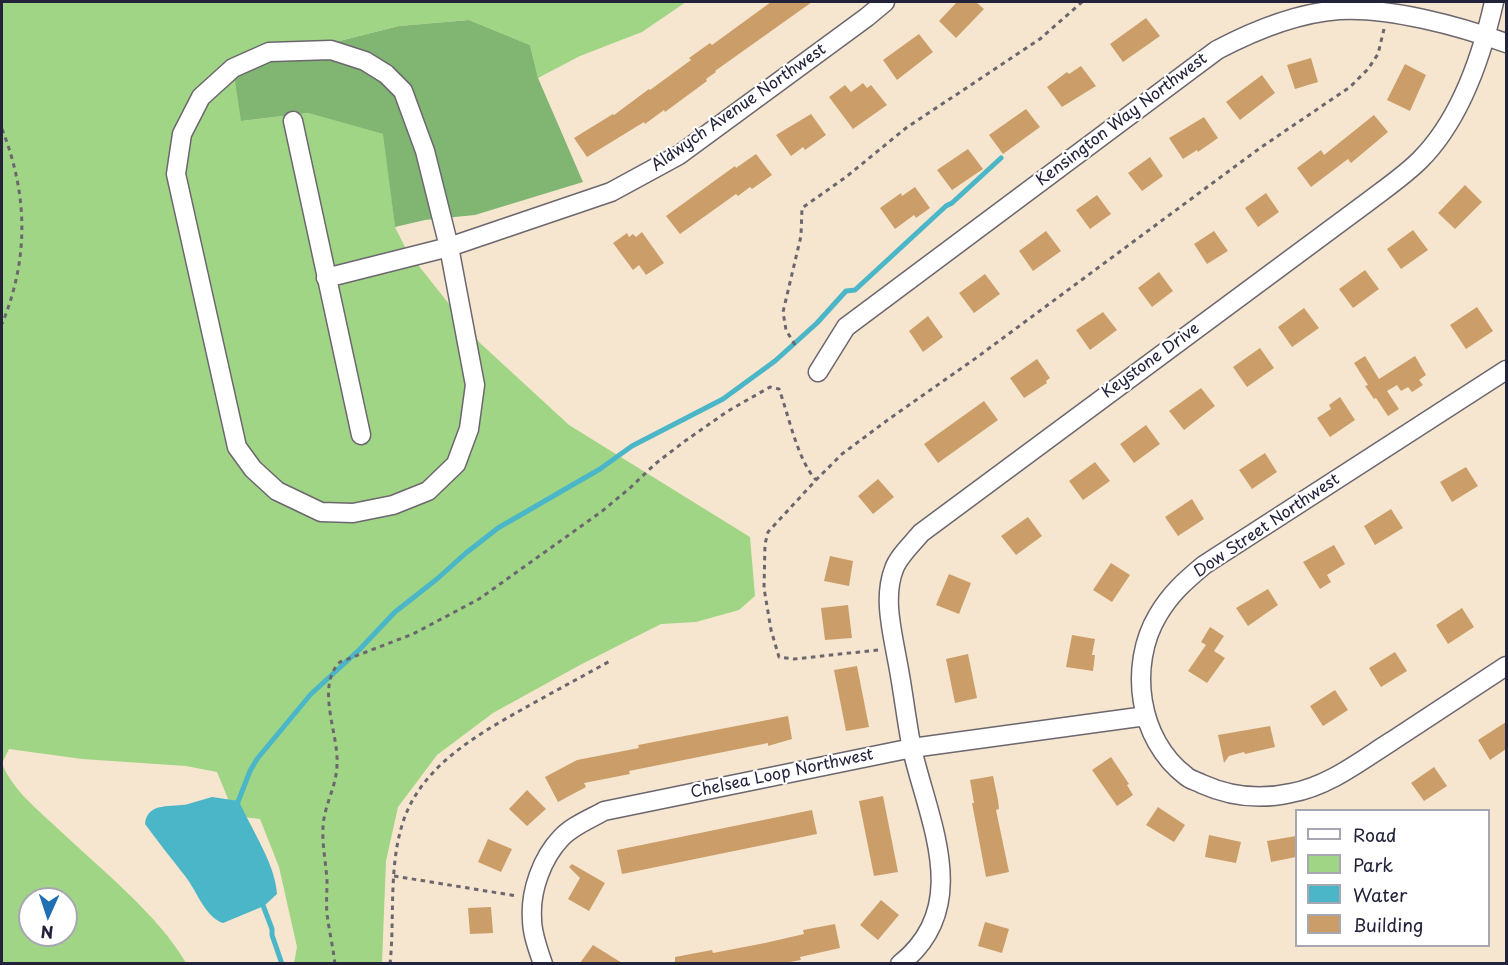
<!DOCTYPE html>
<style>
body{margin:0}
#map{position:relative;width:1508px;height:965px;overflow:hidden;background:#f6e6cf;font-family:"Playpen Sans",sans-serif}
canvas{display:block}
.frame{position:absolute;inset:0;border:3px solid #22223b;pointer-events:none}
.legend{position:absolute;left:1295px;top:809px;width:195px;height:138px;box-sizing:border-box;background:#fff;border:2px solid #a7a7b1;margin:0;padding:8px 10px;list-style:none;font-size:18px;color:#22223b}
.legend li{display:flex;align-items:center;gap:12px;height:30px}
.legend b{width:30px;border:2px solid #a7a7b1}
.north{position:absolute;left:18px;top:887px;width:60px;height:60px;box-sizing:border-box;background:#fff;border:2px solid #a7a7b1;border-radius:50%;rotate:183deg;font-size:16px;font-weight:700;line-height:24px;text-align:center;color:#22223b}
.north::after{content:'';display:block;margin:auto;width:21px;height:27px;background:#1f6fb2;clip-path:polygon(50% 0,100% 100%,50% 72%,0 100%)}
</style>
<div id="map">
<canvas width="1508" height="965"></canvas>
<div class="frame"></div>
<ul class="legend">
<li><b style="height:8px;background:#fff"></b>Road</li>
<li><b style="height:16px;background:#a0d585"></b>Park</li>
<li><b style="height:16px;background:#4ab6c7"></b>Water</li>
<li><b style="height:16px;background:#cb9e69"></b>Building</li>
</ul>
<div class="north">N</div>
</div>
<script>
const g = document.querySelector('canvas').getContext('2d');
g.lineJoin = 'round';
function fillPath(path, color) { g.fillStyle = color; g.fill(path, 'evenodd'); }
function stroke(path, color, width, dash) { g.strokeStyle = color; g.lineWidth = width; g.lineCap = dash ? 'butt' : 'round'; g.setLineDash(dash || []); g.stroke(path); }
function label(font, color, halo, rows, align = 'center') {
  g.font = font + ' "Playpen Sans",sans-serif'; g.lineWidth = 4.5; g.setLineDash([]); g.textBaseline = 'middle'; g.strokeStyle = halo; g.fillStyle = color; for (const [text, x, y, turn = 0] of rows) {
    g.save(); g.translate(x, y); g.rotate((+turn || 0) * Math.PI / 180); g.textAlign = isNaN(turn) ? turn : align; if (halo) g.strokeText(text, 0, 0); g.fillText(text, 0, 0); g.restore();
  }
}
fillPath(new Path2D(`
 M2 2H686L642 32 580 56 538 78 530 45 469 20 399 26 296 52 242 121 308 113 384 134 395 227 407 251 480 343 569 425 750 537 755 596 739 610 696 622 661 624 580 665 493 713 437 755 398 807 386 861 382 963H294L297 947 279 867 260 819 235 816 217 772 186 766 82 759 9 749 2 763Z
 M2 763C11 788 36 808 55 826 97 866 158 914 186 963H2ZM30 899H66V935H30Z`), '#a0d585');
fillPath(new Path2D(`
 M469 20 530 45 538 78 583 182 475 215 425 220 395 227 383 134 308 113 241 121 234 74 296 52 399 26Z`), '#80b672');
fillPath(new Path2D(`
 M212 797 239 801C252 831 275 863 277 894L264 906 223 923C205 917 197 891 185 876 172 859 158 842 145 824 147 801 173 808 188 804 196 802 204 799 212 797Z`), '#4ab6c7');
stroke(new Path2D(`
 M236 807 250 771 257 759 311 694 359 650 395 612 437 579 466 553 498 528 600 469 632 446 723 399 775 361 817 323 846 291 855 290 946 206 952 203 1001 158
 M261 900 272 929V935L282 964`), '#4ab6c7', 5);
fillPath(new Path2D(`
 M771 2H812L715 71 716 72 706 79 707 81 665 112 664 110 645 124 644 122 587 157 574 138 613 114 614 115 649 89 650 90 691 60 689 58 710 43 712 45Z
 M957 2H976L984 9 956 38 939 21Z
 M1146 18 1160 36 1123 62 1110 44Z
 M919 34 933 52 897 80 883 60Z
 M1311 58 1318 82 1295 89 1287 65Z
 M1405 64 1426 75 1410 111 1387 100Z
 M1081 66 1096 86 1062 107 1047 87 1067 72 1069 74Z
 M1262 75 1275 93 1240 120 1226 102Z
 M863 83 867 88 871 85 887 105 853 129 829 97 845 85 851 92Z
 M1026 109 1040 127 1003 154 989 135Z
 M811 114 826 135 805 150 803 147 791 156 776 135Z
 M1374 115 1388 132 1351 163 1348 159 1311 187 1297 168 1321 150 1324 155Z
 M1204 117 1218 138 1198 152 1197 150 1183 159 1169 138Z
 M968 149 983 169 952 190 937 170Z
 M756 154 772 175 752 189 750 187 738 196 736 194 680 234 666 216 735 166 736 168Z
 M1150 157 1163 176 1142 191 1128 173Z
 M1465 185 1482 202 1455 229 1438 213Z
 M915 187 930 208 916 218 914 215 895 229 880 208 901 193 902 196Z
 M1266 193 1279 212 1258 227 1245 208Z
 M1097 195 1111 214 1090 229 1076 210Z
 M1413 230 1428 250 1401 269 1387 249Z
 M1046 231 1061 251 1033 271 1019 251Z
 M1214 231 1228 251 1207 264 1194 244Z
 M642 232 664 263 646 275 639 265 633 270 613 243 627 233 629 237 633 234 636 237Z
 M1365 270 1379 289 1353 308 1339 289Z
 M1159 272 1173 291 1152 307 1138 288Z
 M985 274 1000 294 974 313 959 293Z
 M1477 307 1493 331 1466 349 1450 325Z
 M1304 308 1319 328 1292 347 1278 327Z
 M1103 312 1117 330 1090 350 1076 330Z
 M928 316 943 337 923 352 909 331Z
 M1260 348 1274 368 1247 387 1233 367Z
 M1365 356 1379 379 1415 356 1426 375 1419 380 1423 385 1412 392 1408 387 1401 391 1397 385 1387 391 1399 409 1388 416 1376 398 1374 399 1365 386 1368 385 1354 363Z
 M1037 359 1050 378 1046 381 1047 383 1024 398 1010 378Z
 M1201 388 1215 406 1184 430 1169 411Z
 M1340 397 1355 420 1330 437 1317 418 1331 409 1329 405Z
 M984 401 998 420 938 463 924 444Z
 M1146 425 1160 444 1134 463 1120 444Z
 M1265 453 1277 472 1252 489 1239 470Z
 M1095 462 1110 481 1083 500 1069 481Z
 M1466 467 1478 486 1452 502 1440 482Z
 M878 479 894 497 873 514 858 496Z
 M1192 499 1204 519 1178 536 1165 517Z
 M1391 509 1403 528 1375 545 1364 526Z
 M1028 517 1042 536 1016 555 1001 536Z
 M1334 545 1345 564 1327 575 1331 582 1320 589 1303 562Z
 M830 556 853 561 849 586 824 581Z
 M1111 563 1130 575 1112 602 1093 590Z
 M949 574 971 583 959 614 936 605Z
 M1268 589 1278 605 1248 626 1236 608Z
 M848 605 852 638 825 640 821 608Z
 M1462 608 1474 627 1448 644 1436 625Z
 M1210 627 1224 636 1214 651 1225 658 1207 683 1188 671 1206 645 1201 642Z
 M1072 635 1095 639 1092 655H1095L1093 671 1066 667Z
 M1395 652 1407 671 1381 687 1369 668Z
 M968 654 977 698 955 703 946 659Z
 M857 666 869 727 846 731 834 670Z
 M1335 690 1348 710 1323 726 1310 706Z
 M788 716 792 739 768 746V743L629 771 630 774 584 783 586 787 558 802 545 777 577 760 639 748 638 745Z
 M1506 722V749L1490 760 1478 740Z
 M1270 726 1275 747 1245 754 1244 752 1229 756 1224 763 1218 735Z
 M1111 757 1129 784 1127 785 1133 795 1117 806 1092 770Z
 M1434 767 1447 786 1424 801 1411 783Z
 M993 776 998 800 999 809 996 810 1009 872 986 877 972 803H974L970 780Z
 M527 790 546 809 527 826 509 809Z
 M883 796 898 872 874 876 859 801Z
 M1158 807 1185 825 1174 842 1146 825Z
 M812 810 817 834 622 874 617 850Z
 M1209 835 1241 842 1236 863 1205 857Z
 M1296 836V857L1271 862 1267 841Z
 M488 839 512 849 501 872 478 862Z
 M572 864 605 883 589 911 568 899 580 878 569 867Z
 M881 900 899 915 878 940 860 925Z
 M491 907 493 933 470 934 468 908Z
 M985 922 1009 929 1002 953 978 946Z
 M835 924 840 948 800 957 801 960 784 963H675V957L712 950 713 953 765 943 804 934 803 930Z
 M593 945 622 963H580Z`), '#cb9e69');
const minor = new Path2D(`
 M331 50 365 61 386 74 403 91 425 151 449 247 475 385 469 429 456 464 428 491 393 505 353 513 321 512 277 491 253 469 237 447 176 174 182 134 201 97 233 68 269 52Z
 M293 121 361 435
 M326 278 449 247 611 192 679 155 867 17 885 2
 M1506 370 1204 565C1185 581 1171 593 1158 615 1128 665 1138 740 1186 776 1190 780 1197 781 1202 784 1231 797 1260 800 1291 793 1329 786 1360 761 1392 741 1430 716 1468 691 1506 666
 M818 372 846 327 1217 50C1255 30 1297 13 1339 10 1389 7 1459 26 1506 43
 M543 964C538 949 532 934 532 919 530 891 542 858 561 838 572 826 590 819 604 811L912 748 1146 716
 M900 964C973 907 929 822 912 749 906 719 903 689 897 659 892 631 883 597 894 569 898 557 912 544 921 533L1369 201C1386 188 1405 175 1420 160 1460 120 1482 55 1494 2`);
stroke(minor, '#6c676f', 21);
stroke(new Path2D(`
 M2 129C28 195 29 258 2 324
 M795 345 786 330 783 312 801 236 802 208 846 177 906 128 1040 39 1082 2
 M878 650 794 659 779 657 771 630 764 588 765 544 768 532 816 480 842 454 889 419 976 358 1260 148 1350 87 1368 69 1378 54 1384 29
 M394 876 517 896
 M335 964C333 947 329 930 327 914 326 903 327 892 327 881 326 863 322 845 323 827 324 805 337 786 337 764 339 735 315 686 340 662L413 634 479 599 601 512 630 488 655 464 685 441 728 411 770 387 779 389C789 416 797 459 816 480
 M390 964C395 916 388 865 404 819 424 763 482 732 530 705 557 690 583 676 610 661`), '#6c676f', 3, [4.5, 4.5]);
stroke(minor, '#fff', 18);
label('16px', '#22223b', '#fff', [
 ["Aldwych Avenue Northwest",739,108,-35],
 ["Kensington Way Northwest",1122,120,-37],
 ["Keystone Drive",1151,361,-36],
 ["Dow Street Northwest",1267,526,-34],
 ["Chelsea Loop Northwest",782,774,-12]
]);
</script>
